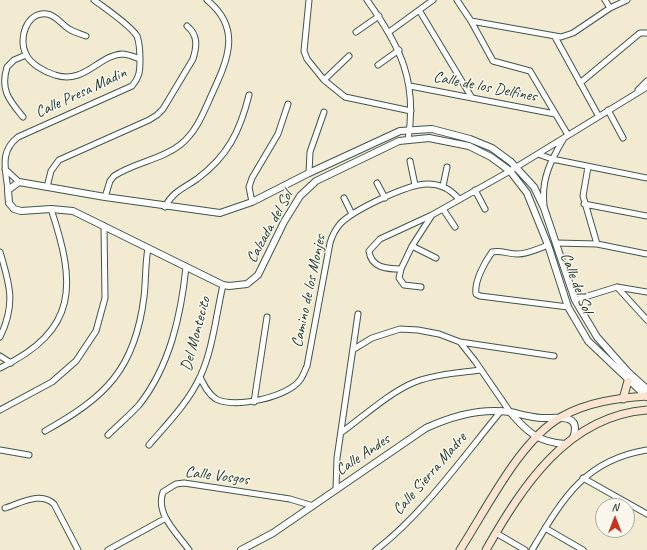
<!DOCTYPE html>
<style>
body{margin:0}
#map{position:relative;width:647px;height:550px;overflow:hidden;background:#f3ead2;font-family:Caveat,sans-serif}
canvas{display:block}
.north{position:absolute;left:595px;top:498px;width:40px;height:40px;box-sizing:border-box;background:#fbf7ec;border:1px solid #a3ada2;border-radius:50%;rotate:0deg;font-size:11px;font-weight:700;line-height:16px;text-align:center;color:#1f3d34}
.north::after{content:'';display:block;margin:auto;width:14px;height:18px;background:#c8321e;clip-path:polygon(50% 0,100% 100%,50% 72%,0 100%)}
</style>
<div id="map">
<canvas width="647" height="550"></canvas>
<div class="north">N</div>
</div>
<script>
const g = document.querySelector('canvas').getContext('2d');
g.lineJoin = 'round';
function stroke(path, color, width, dash) { g.strokeStyle = color; g.lineWidth = width; g.lineCap = dash ? 'butt' : 'round'; g.setLineDash(dash || []); g.stroke(path); }
function label(font, color, halo, rows, align = 'center') {
  g.font = font + ' Caveat,sans-serif'; g.lineWidth = 3; g.setLineDash([]); g.textBaseline = 'middle'; g.strokeStyle = halo; g.fillStyle = color; for (const [text, x, y, turn = 0] of rows) {
    g.save(); g.translate(x, y); g.rotate((+turn || 0) * Math.PI / 180); g.textAlign = isNaN(turn) ? turn : align; if (halo) g.strokeText(text, 0, 0); g.fillText(text, 0, 0); g.restore();
  }
}
const minor = new Path2D(`
 M309 0 304 51 307 59 324 80 345 97 411 111
 M367 0C400 46 418 81 408 140
 M457 0 471 21 493 61 530 71 568 135
 M605 0 610 8
 M419 10 472 98
 M471 21 561 37 573 33 610 8 627 0
 M356 32 379 16
 M389 32 433 0
 M86 36C80 34 74 32 69 29 61 24 56 15 47 14 26 11 18 40 26 54 30 64 45 72 55 75 84 85 99 55 122 54 128 54 134 57 140 59
 M555 37 598 115
 M378 65 399 50
 M324 80 349 56
 M580 83 640 33H647
 M410 86 555 114
 M638 90 647 81
 M608 110 623 138
 M23 117C9 100 0 90 7 67L14 60 26 55
 M538 154 552 159 647 178
 M410 161 415 185
 M588 167 583 196 597 244
 M5 169 19 182
 M309 173 310 152 324 112
 M377 183 385 198
 M443 186 447 167
 M47 187 51 171 59 160 149 120 157 115 163 109 193 59C197 46 198 35 187 26
 M8 190C5 167 0 151 18 137L132 86C139 78 140 72 140 61 140 53 140 44 137 36 129 24 106 9 94 0
 M475 190 485 209
 M105 197 110 181 114 176C135 162 161 160 180 145 196 132 203 114 211 96 227 61 243 29 207 0
 M344 198 352 214
 M252 202 249 187 252 178 278 134 288 104
 M584 204 647 216
 M544 205C541 179 551 160 564 138
 M165 207C172 192 184 188 197 179 228 156 240 131 249 95
 M443 209 455 227
 M432 215 412 246 401 269C387 269 371 268 369 251L380 239 432 215 510 171 647 87
 M556 243 597 244 647 254
 M548 245C538 249 528 254 517 254 508 254 501 250 492 252 485 262 474 281 476 294L480 296 568 307
 M412 246 436 258
 M0 252C10 285 16 304 0 337
 M401 269 399 278 404 285 421 287
 M617 287 647 320
 M575 300 617 287 647 292
 M460 342 554 356
 M354 349 372 338 400 329 418 330 439 334 460 342 475 361 510 412
 M0 356 11 363
 M0 368C79 330 76 284 51 209
 M200 377C204 385 208 394 216 399 235 409 288 397 300 380 303 376 305 370 307 366L330 243C332 236 335 230 340 224 353 210 408 184 427 184 441 184 450 189 459 199
 M254 402 267 317
 M0 410 52 382 76 361 96 331 105 298 104 226
 M45 431C106 397 135 369 144 297 146 281 145 265 148 248
 M342 432C364 416 390 392 415 382 436 374 459 373 481 370
 M108 435C118 425 130 415 139 405 170 366 181 315 186 267
 M149 445C167 424 188 403 200 377 213 349 216 315 223 285
 M0 450 29 455
 M583 478 647 514
 M336 489 337 458 358 314
 M5 508C21 503 41 491 54 504L78 550
 M545 528 583 550
 M496 533 525 550
 M108 550 166 518
 M189 550C177 533 155 514 163 492L176 484 184 483 290 499 313 506
 M376 550C423 514 463 457 501 411
 M532 550C562 500 584 460 647 450`);
const tertiary = new Path2D(`
 M647 389 628 372 597 337 575 300 544 208 534 187 511 162 492 148 470 139 432 129 400 131 309 173 252 202 220 213 105 197 19 182 8 190 9 203 14 209 21 211 51 209 73 211 223 285 229 286 247 284 258 275 284 222 300 196 316 181 399 141 429 138 469 146 491 157 510 171 527 193 548 245 568 307 588 341 647 397
 M510 412C527 432 538 442 565 444
 M241 550 273 533 426 428C452 416 482 408 510 412 520 414 530 417 541 418 554 419 583 411 573 438`);
const secondary = new Path2D(`
 M623 399 628 381
 M460 550C486 510 520 440 561 417 587 402 618 398 647 396
 M486 550C522 487 567 416 647 410`);
stroke(minor, '#3f574c', 7);
stroke(tertiary, '#3f574c', 8);
stroke(secondary, '#3f574c', 9);
stroke(minor, '#fff', 5);
stroke(tertiary, '#fff', 6);
stroke(secondary, '#fde4d1', 7);
label('16px', '#1f3d34', '#fbf7ec', [
 ["Calle de los Delfines",485,87,11],
 ["Calle Presa Madin",81,93,-25],
 ["Calzada del Sol",270,227,-61],
 ["Calle del Sol",576,283,69],
 ["Camino de los Monjes",309,291,-78],
 ["Del Montecito",196,334,-75],
 ["Calle Andes",363,455,-34],
 ["Calle Sierra Madre",430,474,-49],
 ["Calle Vosgos",217,476,7]
]);
</script>
